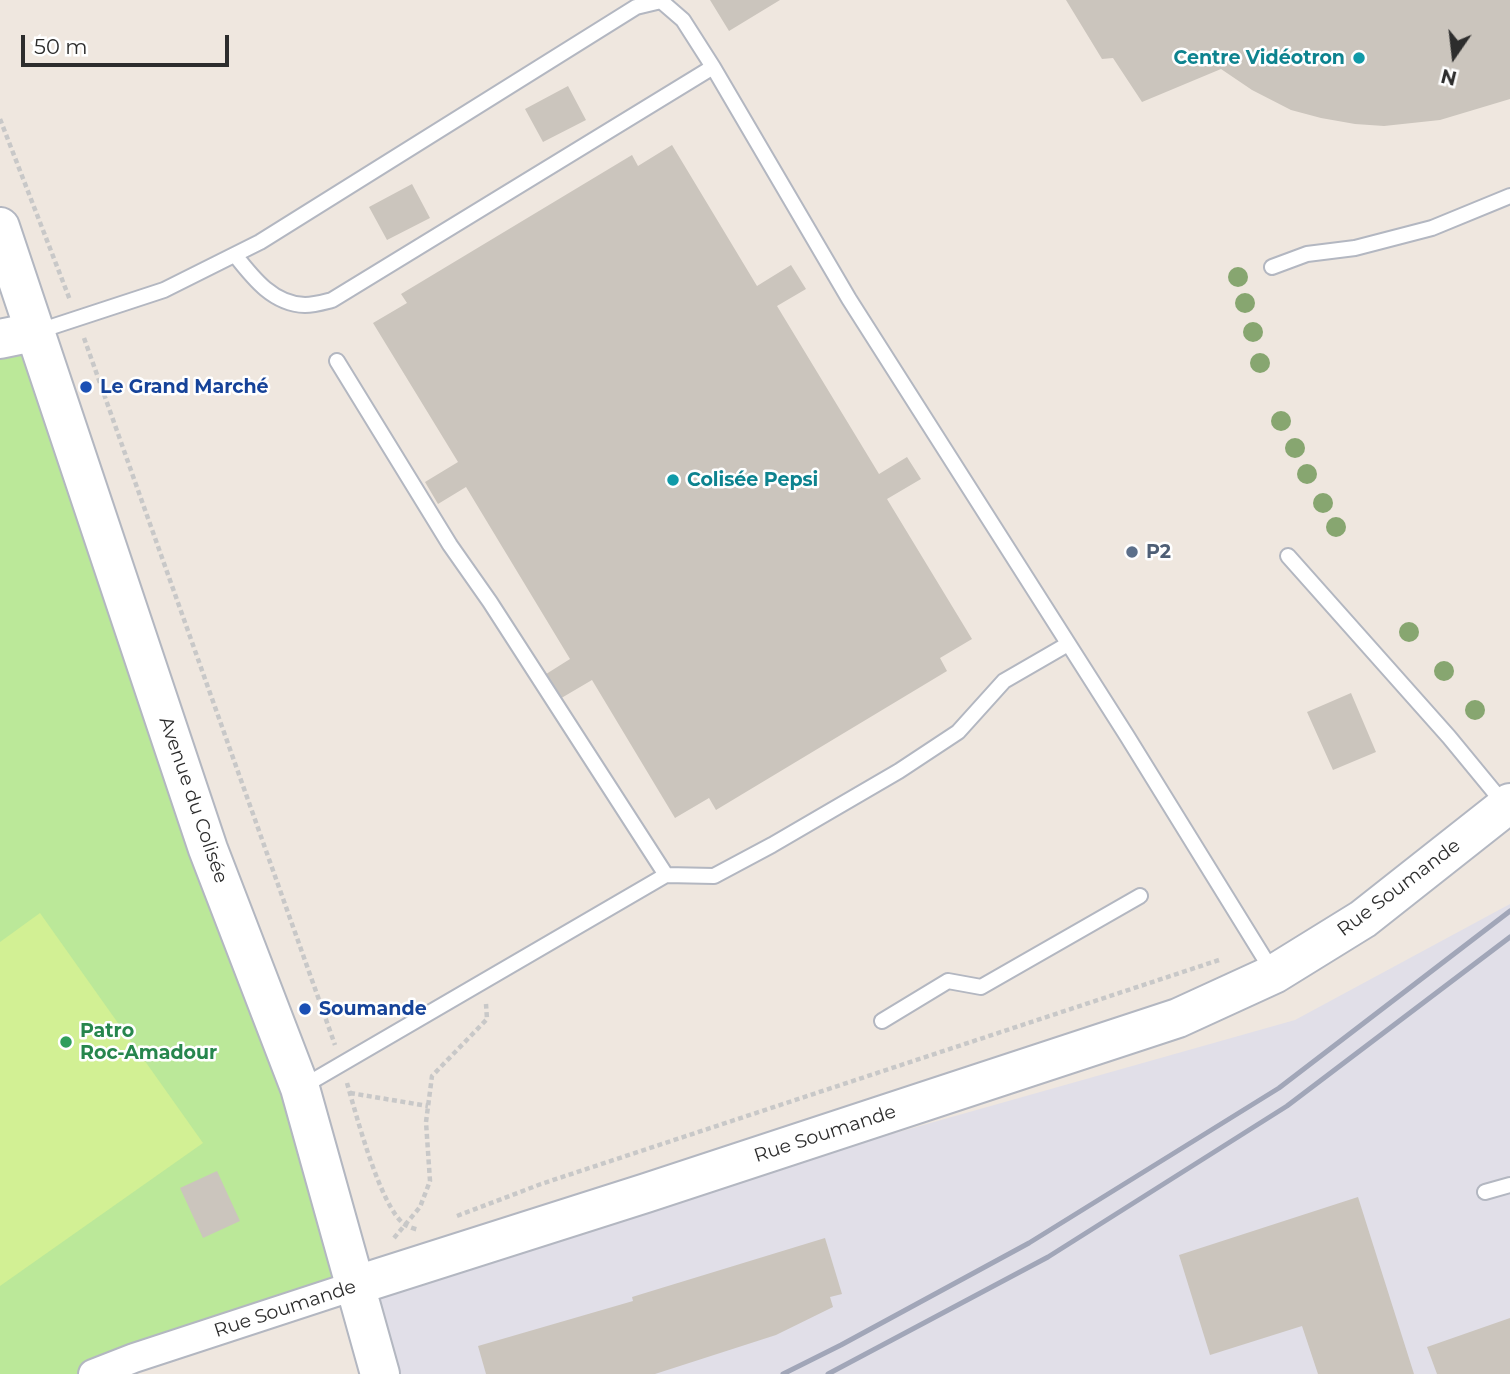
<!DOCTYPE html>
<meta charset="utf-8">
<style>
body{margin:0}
#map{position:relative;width:1510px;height:1374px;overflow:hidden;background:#efe7df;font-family:Montserrat,sans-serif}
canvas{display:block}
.north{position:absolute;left:1419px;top:21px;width:70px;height:70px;-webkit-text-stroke:5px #fff;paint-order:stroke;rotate:194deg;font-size:19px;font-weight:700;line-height:28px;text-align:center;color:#2d2d2d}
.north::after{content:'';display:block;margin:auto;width:24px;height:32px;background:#2d2d2d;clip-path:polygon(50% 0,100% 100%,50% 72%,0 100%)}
.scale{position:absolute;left:21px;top:35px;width:208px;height:32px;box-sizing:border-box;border:4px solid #2d2d2d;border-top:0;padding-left:9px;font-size:21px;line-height:24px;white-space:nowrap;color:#2d2d2d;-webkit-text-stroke:5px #fff;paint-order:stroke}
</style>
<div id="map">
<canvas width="1510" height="1374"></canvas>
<div class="north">N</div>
<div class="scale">50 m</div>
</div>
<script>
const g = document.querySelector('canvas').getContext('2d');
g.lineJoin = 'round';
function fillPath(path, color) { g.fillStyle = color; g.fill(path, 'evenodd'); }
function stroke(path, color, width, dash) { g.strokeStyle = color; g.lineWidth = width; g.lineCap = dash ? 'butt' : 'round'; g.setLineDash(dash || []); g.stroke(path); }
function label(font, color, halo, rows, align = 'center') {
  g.font = font + ' Montserrat,sans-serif'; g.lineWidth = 5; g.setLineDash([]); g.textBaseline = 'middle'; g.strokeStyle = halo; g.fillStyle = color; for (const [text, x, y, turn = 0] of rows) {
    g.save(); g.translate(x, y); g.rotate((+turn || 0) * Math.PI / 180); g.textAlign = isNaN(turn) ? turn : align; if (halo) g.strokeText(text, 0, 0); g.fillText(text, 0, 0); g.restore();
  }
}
fillPath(new Path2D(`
 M1510 904V1374H380L357 1285 1295 1020Z`), '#e1dfe8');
fillPath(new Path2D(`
 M34 332 357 1285 91 1374H0V339Z`), '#bbe899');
fillPath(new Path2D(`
 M40 913 203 1143 0 1286V942Z`), '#d2f094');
fillPath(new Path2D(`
 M710 0H780L729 31Z
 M1066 0H1510V99L1440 120 1384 126 1355 124 1321 118 1291 110 1252 90 1221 69 1142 102 1113 58 1102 59Z
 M568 86 586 120 543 142 525 109Z
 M672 145 757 286 791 265 806 289 777 306 879 474 907 457 921 479 887 499 972 639 940 658 947 671 716 810 709 798 675 818 592 680 558 700 543 676 570 659 466 487 438 504 425 482 458 462 373 323 407 303 401 294 632 155 638 166Z
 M412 184 430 218 387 240 369 207Z
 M1351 693 1376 752 1333 770 1307 712Z
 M217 1171 240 1221 203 1238 180 1188Z
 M1358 1197 1414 1374H1318L1302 1326 1210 1355 1179 1255Z
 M825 1238 842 1294 830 1297 833 1307 776 1335 655 1374H486L478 1346 633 1301 632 1297Z
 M1510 1318V1374H1437L1427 1347Z`), '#cbc5bd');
const lane = new Path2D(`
 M235 255C253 278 273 304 305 305 314 305 324 302 332 300L713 67
 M1272 267 1307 254 1355 248 1432 228 1510 196
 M36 332 164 290 260 242 636 7 661 1 683 20 713 67 849 299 1127 736 1274 974
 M337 361 450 545 490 602 666 875
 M1288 556 1449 737 1505 805
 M882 1021 948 981 981 987 1140 896
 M302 1087 666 875 714 876 772 845 899 771 958 732 1004 681 1068 644
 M1485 1192 1510 1185`);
const street = new Path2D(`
 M93 1374 134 1358 357 1285`);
const secondary = new Path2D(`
 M0 227 208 849 300 1088 380 1374
 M0 339 34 332
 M357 1285 646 1193 1178 1018 1274 974 1363 919 1510 803`);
stroke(lane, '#b3b7c1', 18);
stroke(street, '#b3b7c1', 32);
stroke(secondary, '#b3b7c1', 42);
stroke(new Path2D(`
 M0 119 70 300
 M84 338 335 1045
 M347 1083C356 1114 380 1206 404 1224 408 1227 415 1229 419 1230
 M350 1093 428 1106
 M457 1216 541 1184 1219 960
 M394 1238 420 1207 430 1181 426 1122 432 1076 487 1019 486 1004`), '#c8c8c8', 4.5, [5, 3.5]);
stroke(lane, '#fff', 14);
stroke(street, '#fff', 28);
stroke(secondary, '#fff', 38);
stroke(new Path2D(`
 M783 1374 841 1345 1029 1243 1279 1088 1510 911
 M828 1374 1048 1257 1287 1106 1510 937`), '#a1a6b8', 5);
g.fillStyle = '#87a670';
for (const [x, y] of [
 [1238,277],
 [1245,303],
 [1253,332],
 [1260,363],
 [1281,421],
 [1295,448],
 [1307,474],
 [1323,503],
 [1336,527],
 [1409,632],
 [1444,671],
 [1475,710]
]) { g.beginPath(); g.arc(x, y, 10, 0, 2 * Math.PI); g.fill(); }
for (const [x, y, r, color] of [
 [1359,58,7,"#0f9aa8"],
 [86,387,7,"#1a4fb4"],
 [673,480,7,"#0f9aa8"],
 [1132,552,7,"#5c6f8a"],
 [305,1009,7,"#1a4fb4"],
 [66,1042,7,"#2e9e5b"]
]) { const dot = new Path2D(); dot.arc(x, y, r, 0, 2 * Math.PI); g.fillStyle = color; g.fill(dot); stroke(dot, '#fff', 2.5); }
label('bold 19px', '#0d838f', '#fff', [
 ["Centre Vidéotron",1345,58],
 ["Colisée Pepsi",687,480,"left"]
], 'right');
label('bold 19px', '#164399', '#fff', [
 ["Le Grand Marché",100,387],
 ["Soumande",319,1009]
], 'left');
label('bold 19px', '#4e5e75', '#fff', [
 ["P2",1146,552]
], 'left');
label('19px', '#2d2d2d', '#fff', [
 ["Avenue du Colisée",193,800,71],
 ["Rue Soumande",1399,888,-37],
 ["Rue Soumande",825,1134,-18],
 ["Rue Soumande",285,1309,-18]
]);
label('bold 19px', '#27864d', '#fff', [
 ["Patro",80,1031],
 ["Roc-Amadour",80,1053]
], 'left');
</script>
